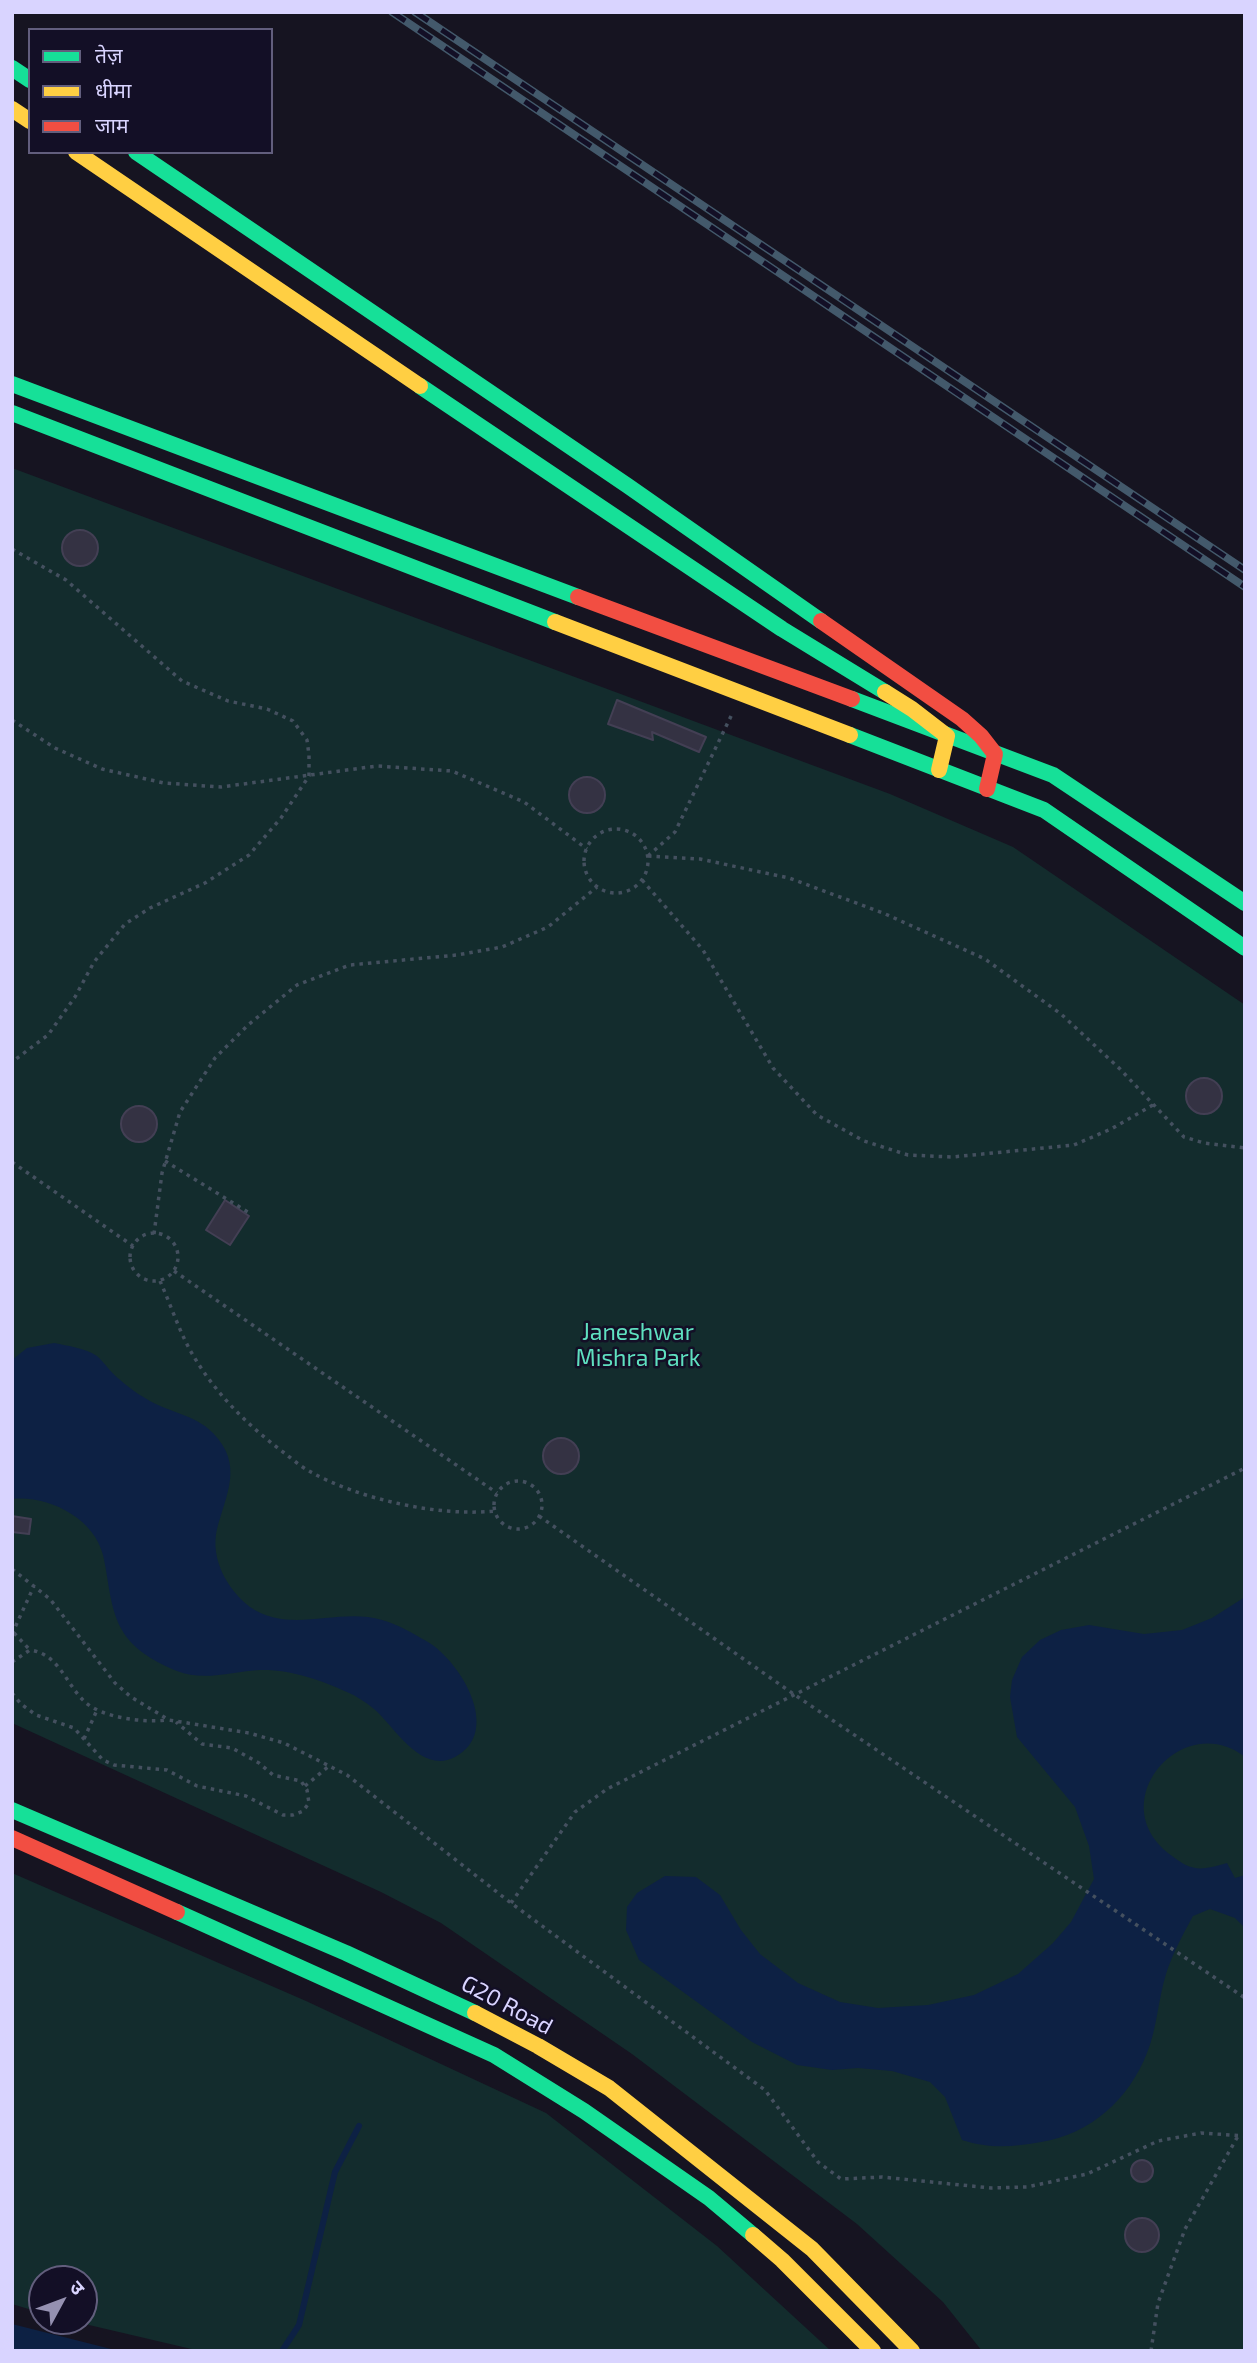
<!DOCTYPE html>
<meta charset="utf-8">
<style>
body{margin:0}
#map{position:relative;width:1257px;height:2363px;overflow:hidden;background:#161421;font-family:"Exo 2","Noto Sans Devanagari",sans-serif}
canvas{display:block}
.frame{position:absolute;inset:0;border:14px solid #d9d4ff;pointer-events:none}
.legend{position:absolute;left:28px;top:28px;width:245px;height:126px;box-sizing:border-box;background:#130f26;border:2px solid #625e7d;margin:0;padding:9px 12px;list-style:none;font-size:21px;color:#d9d4ff}
.legend li{display:flex;align-items:center;gap:14px;height:35px}
.legend b{width:35px;border:2px solid #625e7d}
.north{position:absolute;left:28px;top:2265px;width:70px;height:70px;box-sizing:border-box;background:#130f26;border:2px solid #625e7d;border-radius:50%;rotate:49deg;font-size:19px;font-weight:700;line-height:28px;text-align:center;color:#d9d4ff}
.north::after{content:'';display:block;margin:auto;width:24px;height:32px;background:#9591b1;clip-path:polygon(50% 0,100% 100%,50% 72%,0 100%)}
</style>
<div id="map">
<canvas width="1257" height="2363"></canvas>
<div class="frame"></div>
<ul class="legend">
<li><b style="height:9px;background:#16e098"></b>तेज़</li>
<li><b style="height:9px;background:#ffcf43"></b>धीमा</li>
<li><b style="height:9px;background:#f24e42"></b>जाम</li>
</ul>
<div class="north">उ</div>
</div>
<script>
const g = document.querySelector('canvas').getContext('2d');
g.lineJoin = 'round';
function fillPath(path, color) { g.fillStyle = color; g.fill(path, 'evenodd'); }
function stroke(path, color, width, dash) { g.strokeStyle = color; g.lineWidth = width; g.lineCap = dash ? 'butt' : 'round'; g.setLineDash(dash || []); g.stroke(path); }
function label(font, color, halo, rows, align = 'center') {
  g.font = font + ' "Exo 2",sans-serif'; g.lineWidth = 5; g.setLineDash([]); g.textBaseline = 'middle'; g.strokeStyle = halo; g.fillStyle = color; for (const [text, x, y, turn = 0] of rows) {
    g.save(); g.translate(x, y); g.rotate((+turn || 0) * Math.PI / 180); g.textAlign = isNaN(turn) ? turn : align; if (halo) g.strokeText(text, 0, 0); g.fillText(text, 0, 0); g.restore();
  }
}
fillPath(new Path2D(`
 M12 468 890 794 1013 847 1245 1005V2351H982L943 2302 857 2224 632 2054 441 1923 381 1892 12 1723Z
 M12 1873 306 2001 546 2113 717 2246 831 2351H200L72 2321H84V2279H42V2313L12 2304Z`), '#132c2d');
fillPath(new Path2D(`
 M54 1343C68 1346 85 1348 97 1356 105 1363 111 1373 119 1379 127 1386 136 1393 145 1398 166 1412 195 1414 213 1433 244 1465 226 1494 217 1529 210 1559 227 1589 250 1607 290 1635 338 1607 382 1620 397 1624 414 1634 428 1642 461 1662 503 1732 455 1757 421 1775 395 1727 374 1709 366 1702 356 1696 347 1692 321 1680 289 1669 260 1670 233 1671 204 1682 177 1671 157 1663 133 1650 122 1630 109 1607 109 1580 103 1555 94 1518 48 1495 12 1499V1360L27 1348Z
 M1245 1597V1757C1183 1709 1103 1801 1168 1853 1192 1872 1199 1871 1227 1863L1235 1878 1245 1875V1928L1235 1918 1210 1909 1193 1916C1183 1934 1172 1955 1166 1974 1158 2000 1157 2028 1147 2053 1129 2099 1091 2134 1041 2142 1013 2147 990 2149 962 2140L945 2097 930 2082 892 2071 858 2068 832 2070 797 2065 752 2042 639 1960 626 1930 627 1907 637 1893 665 1876 696 1877 720 1895 741 1930 760 1954 798 1983 840 2002 878 2008 928 2005 974 1995 1018 1974 1053 1943 1071 1922 1094 1879 1089 1846 1075 1807 1017 1737 1010 1697 1012 1680 1022 1657 1040 1640 1061 1630 1089 1625 1144 1634 1182 1630 1212 1618Z
 M12 2324 119 2351H12Z`), '#0d2144');
stroke(new Path2D(`
 M282 2351 299 2325 335 2172 359 2126`), '#0d2144', 6);
const building = new Path2D(`
 M62 548a18 18 0 1 1 36 0a18 18 0 1 1-36 0Z
 M617 700 706 737 699 752 652 732 653 740 608 724Z
 M569 795a18 18 0 1 1 36 0a18 18 0 1 1-36 0Z
 M1186 1096a18 18 0 1 1 36 0a18 18 0 1 1-36 0Z
 M121 1124a18 18 0 1 1 36 0a18 18 0 1 1-36 0Z
 M225 1200 249 1216 230 1245 206 1230Z
 M543 1456a18 18 0 1 1 36 0a18 18 0 1 1-36 0Z
 M12 1516 31 1519 29 1534 12 1532Z
 M1131 2171a11 11 0 1 1 22 0a11 11 0 1 1-22 0Z
 M1125 2235a17 17 0 1 1 34 0a17 17 0 1 1-34 0Z`);
fillPath(building, '#343243');
stroke(building, '#433f54', 2);
stroke(new Path2D(`
 M12 549 66 580 182 681 228 701 267 709 293 721 307 740 309 755V776L281 818 249 855 205 883 150 908 125 924 94 962 75 997 48 1035 12 1062
 M12 720 55 748 102 769 164 783 221 787 377 766 452 771 524 802 587 849
 M584 861a32 32 0 1 1 64 0a32 32 0 1 1-64 0Z
 M648 856 700 859 789 878 883 913 985 959 1061 1014 1120 1069 1184 1137 1204 1143 1245 1148
 M648 856 675 832 733 712
 M642 880 703 950 773 1068 817 1115 864 1141 908 1155 952 1157 1074 1145 1111 1129 1153 1105
 M165 1161 251 1214
 M12 1162 133 1246
 M130 1257a24 24 0 1 1 48 0a24 24 0 1 1-48 0Z
 M154 1234 162 1173 180 1112 215 1058 248 1025 297 985 350 965 457 955 502 947 548 927 597 887
 M174 1271 497 1493
 M160 1281C170 1303 178 1328 190 1350 213 1391 246 1424 283 1452 291 1458 300 1466 309 1471 358 1499 439 1517 495 1511
 M494 1505a24 24 0 1 1 48 0a24 24 0 1 1-48 0Z
 M539 1516 795 1695 1245 1998
 M12 1569 50 1599 115 1683 131 1697 169 1720 249 1733 284 1743 347 1775 511 1903 765 2090 818 2162 841 2179 882 2177 991 2188 1027 2187 1087 2174 1158 2141 1201 2133 1245 2136
 M14 1633 30 1650
 M12 1634 34 1586
 M12 1662 30 1650C59 1654 66 1684 84 1701 101 1718 145 1723 167 1720
 M12 1693 21 1704 36 1715 74 1728 103 1760 114 1765 167 1770 197 1786 246 1796 283 1815H293L303 1811 309 1803 307 1790 301 1781 273 1775 259 1763 232 1748 202 1744 176 1722
 M84 1739 97 1710
 M305 1786 329 1766
 M511 1903 575 1812 607 1789 1245 1468
 M1151 2351 1158 2303 1185 2229 1238 2136`), '#44505f', 3.5, [3.5, 5]);
stroke(new Path2D(`
 M12 68 30 80
 M136 152 628 486 821 621
 M12 384 578 597
 M420 386 782 629 885 692
 M12 413 555 622
 M852 699 1053 775 1245 903
 M850 735 1044 810 1245 948
 M12 1810 346 1953 475 2013
 M177 1912 494 2055 584 2111 709 2198 753 2235`), '#16e098', 16);
stroke(new Path2D(`
 M12 109 30 121
 M76 152 420 386
 M555 622 850 735
 M885 692 912 709 947 736 939 770
 M475 2013 538 2046 609 2088 812 2249 912 2351
 M753 2235 782 2260 873 2351`), '#ffcf43', 16);
stroke(new Path2D(`
 M578 597 852 699
 M821 621 962 719 981 736 995 754 987 789
 M12 1838 177 1912`), '#f24e42', 16);
const rail = new Path2D(`
 M392 12 1245 587
 M415 12 1245 570`);
stroke(rail, '#43596b', 8);
stroke(rail, '#130f26', 5, [16]);
label('23px', '#5fe0c0', '#130f26', [
 ["Janeshwar",638,1332],
 ["Mishra Park",638,1358]
]);
label('23px', '#d9d4ff', '#130f26', [
 ["G20 Road",507,2005,28]
]);
</script>
